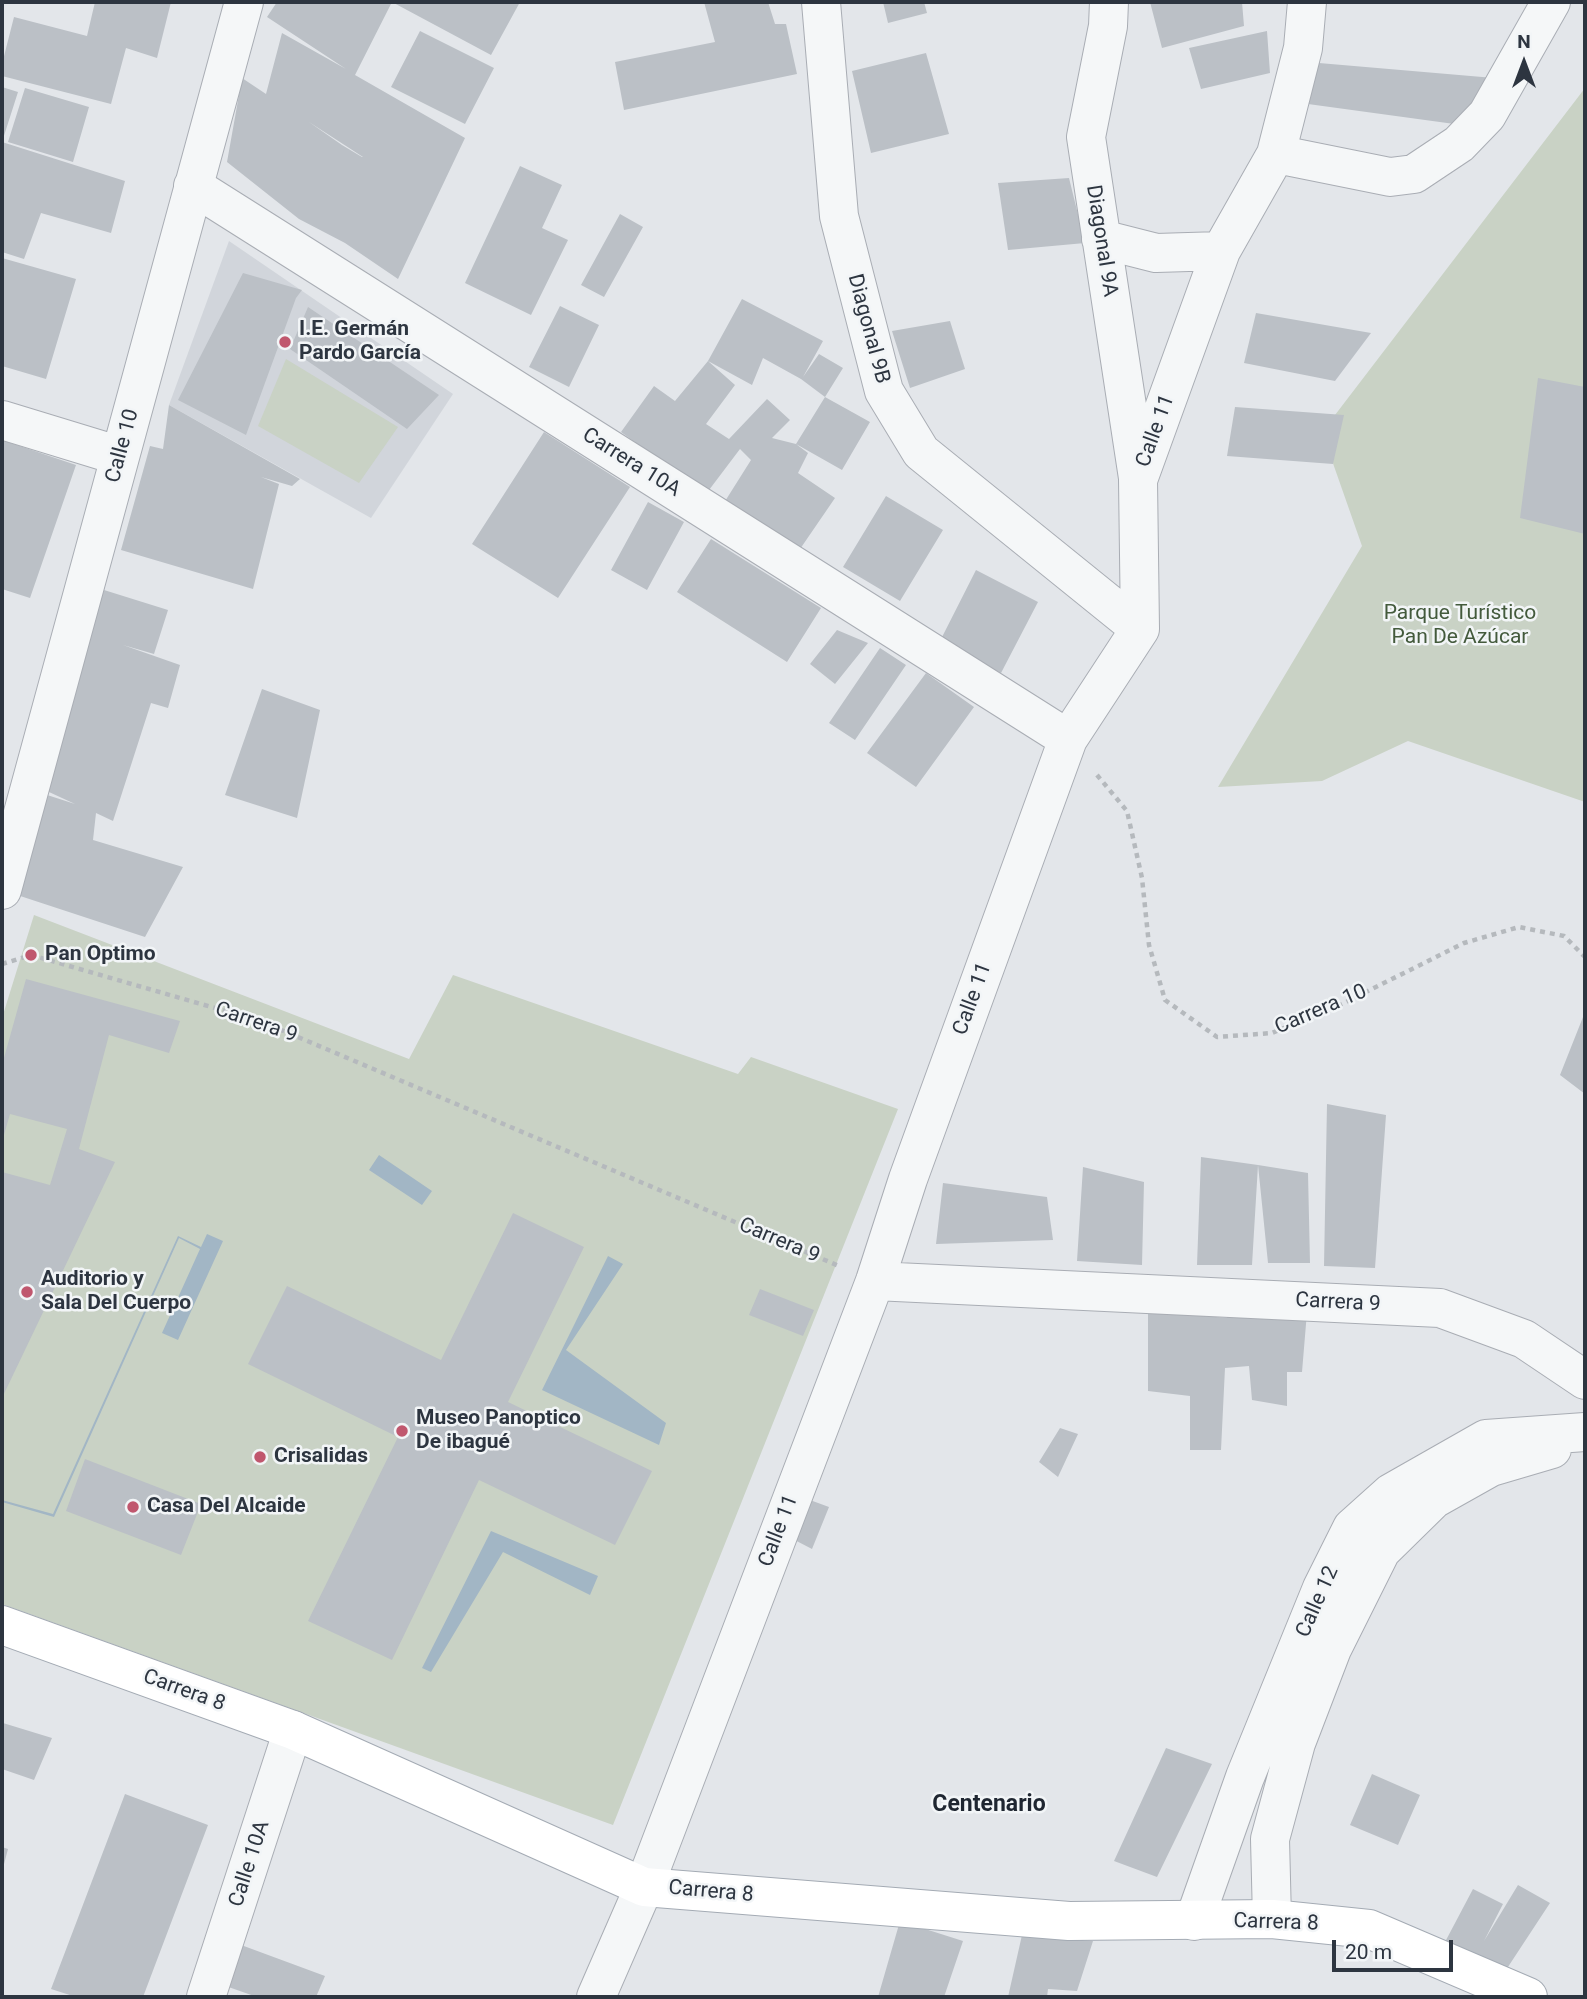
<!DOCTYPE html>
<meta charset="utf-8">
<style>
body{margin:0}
#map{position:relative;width:1587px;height:1999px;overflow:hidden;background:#e3e6ea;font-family:Roboto,sans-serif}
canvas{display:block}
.frame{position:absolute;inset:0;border:4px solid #2d3540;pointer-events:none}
.north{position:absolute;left:1489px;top:28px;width:70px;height:70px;-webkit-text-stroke:5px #f2f5f7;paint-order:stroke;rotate:0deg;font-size:19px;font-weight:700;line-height:28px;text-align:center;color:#2d3540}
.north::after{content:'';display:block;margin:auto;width:24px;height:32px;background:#2d3540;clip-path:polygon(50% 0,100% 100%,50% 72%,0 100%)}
.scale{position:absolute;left:1332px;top:1940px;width:121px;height:32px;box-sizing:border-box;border:4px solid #2d3540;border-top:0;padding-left:9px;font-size:21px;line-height:24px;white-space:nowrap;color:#2d3540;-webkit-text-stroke:5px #f2f5f7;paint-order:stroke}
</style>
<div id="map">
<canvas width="1587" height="1999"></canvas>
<div class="frame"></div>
<div class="north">N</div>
<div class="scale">20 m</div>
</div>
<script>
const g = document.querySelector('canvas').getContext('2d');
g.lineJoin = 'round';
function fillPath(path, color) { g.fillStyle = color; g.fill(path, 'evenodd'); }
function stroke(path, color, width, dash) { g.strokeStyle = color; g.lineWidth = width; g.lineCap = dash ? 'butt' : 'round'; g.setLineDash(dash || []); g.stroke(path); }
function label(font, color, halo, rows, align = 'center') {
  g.font = font + ' Roboto,sans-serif'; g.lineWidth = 5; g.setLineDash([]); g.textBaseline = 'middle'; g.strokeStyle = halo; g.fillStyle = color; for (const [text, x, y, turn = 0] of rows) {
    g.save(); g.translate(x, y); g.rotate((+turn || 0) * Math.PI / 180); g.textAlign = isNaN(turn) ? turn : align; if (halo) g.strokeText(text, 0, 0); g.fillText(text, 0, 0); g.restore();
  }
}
fillPath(new Path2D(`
 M229 241 453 394 371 518 169 405Z`), '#d1d5db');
fillPath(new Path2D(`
 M1585 88V802L1408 741 1322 781 1218 787 1362 546 1322 432Z
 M286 359 398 427 359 483 258 426Z
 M34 915 409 1059 453 975 738 1074 751 1057 898 1109 613 1825 2 1604V1018Z`), '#c9d2c5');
fillPath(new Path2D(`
 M379 1155 432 1191 422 1205 369 1170Z
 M207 1234 223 1241 178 1340 162 1333 200 1249 179 1238 54 1517 2 1502V1500L53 1514 178 1236 201 1247Z
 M608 1256 623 1264 566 1350 666 1423 659 1445 542 1390Z
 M491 1531 598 1576 590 1595 503 1552 431 1672 422 1668Z`), '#a2b6c5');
fillPath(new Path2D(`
 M95 2H171L157 58 126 48 111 104 2 76V64L14 17 87 36Z
 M277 2H520L491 55 392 2 355 75 465 138 398 279 345 243 299 219 227 162 242 78 266 94 282 33 346 69 267 17ZM309 122 363 157H362L342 145Z
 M704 2H768L775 24H786L797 74 624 110 615 62 715 42Z
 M883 2H924L927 13 888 23Z
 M1150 2H1242L1244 26 1162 48Z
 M420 31 494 68 465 124 391 87Z
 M1267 31 1270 73 1201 89 1189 48Z
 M926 53 949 134 871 153 852 71Z
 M1319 63 1494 78 1469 126 1308 104Z
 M2 87 18 92 2 142 125 181 111 233 41 213 24 259 2 252Z
 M25 88 89 107 73 162 8 142Z
 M520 166 562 185 542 228 568 240 531 315 465 283Z
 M1069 178 1085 243 1008 250 998 183Z
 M620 214 643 227 604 297 581 285Z
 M2 258 76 279 46 379 2 366Z
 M243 273 302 290 296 298 246 435 178 400Z
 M742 299 823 341 803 377 819 354 843 368 825 397 801 379 763 358 752 385 708 361Z
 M560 306 599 325 569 387 529 367Z
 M308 307 439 395 407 429 290 349Z
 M1256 313 1371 333 1335 381 1244 363Z
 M950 321 965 369 910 388 892 331Z
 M708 361 735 385 706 424 729 439 767 399 790 420 772 438 796 444 825 397 870 422 842 470 796 444 808 453 798 473 835 498 798 552 722 506 751 460 740 449 706 494 621 432 654 386 675 401Z
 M1538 378 1585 387V534L1520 518Z
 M169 405 300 479 292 486 261 477 279 484 253 589 121 550 150 446 163 449Z
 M1235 407 1344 415 1333 464 1227 456Z
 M544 432 630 487 558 598 472 544Z
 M2 440 76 465 30 598 2 589Z
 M886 496 943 530 900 601 843 567Z
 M648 502 684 522 647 590 611 570Z
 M711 539 821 608 787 662 677 592Z
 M976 570 1038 602 1001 673 939 643Z
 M104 590 168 610 154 654 123 645 180 665 168 708 151 703 113 821 96 813 93 840 183 867 145 937 8 892 41 793 75 804 36 786Z
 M837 630 868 643 835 684 810 664Z
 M880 648 906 665 855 740 829 723Z
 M926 673 974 707 916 787 867 753Z
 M262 689 320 710 297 818 225 795Z
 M26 979 180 1021 169 1053 109 1035 79 1149 115 1162 2 1398V1172L50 1185 67 1129 10 1114 2 1142V1065Z
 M1585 1012V1094L1560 1075Z
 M1327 1104 1386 1115 1375 1268 1324 1266Z
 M1201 1157 1258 1165 1308 1173 1310 1263H1268L1258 1165 1252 1265H1197Z
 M1083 1167 1144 1182 1142 1265 1077 1261Z
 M943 1183 1047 1197 1053 1240 936 1244Z
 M513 1213 584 1247 508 1402 652 1471 615 1545 479 1480 392 1660 308 1621 398 1437 248 1364 287 1286 441 1360Z
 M760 1289 814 1310 803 1336 749 1315Z
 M1228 1306 1307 1312 1302 1372H1287V1406L1252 1400 1249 1366 1225 1368 1221 1450H1190V1396L1148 1391V1311L1227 1318Z
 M1060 1428 1078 1434 1058 1477 1039 1462Z
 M85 1459 201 1504 181 1555 66 1511Z
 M799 1496 829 1507 812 1549 785 1535Z
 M3 1723 52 1738 34 1780 2 1769Z
 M1166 1748 1212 1764 1157 1877 1114 1861Z
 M1372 1774 1420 1795 1398 1845 1350 1825Z
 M125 1794 208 1825 143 1997H76L51 1989Z
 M2 1847 8 1849 3 1868H2Z
 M1518 1885 1550 1903 1504 1973 1445 1942 1473 1889 1503 1904 1484 1941Z
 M900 1921 963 1941 944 1997H878Z
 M1022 1935 1093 1941 1077 1991 1048 1989 1047 1997H1008Z
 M233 1942 325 1976 316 1997H257L217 1983Z`), '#bbc0c6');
const minor = new Path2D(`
 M821 2 839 216 884 391 921 452 1140 629
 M1109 2 1108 26 1086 137 1138 478
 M1276 154 1390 177 1414 174 1459 144 1487 115 1551 2
 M193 186 1068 739
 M1101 239 1156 253 1221 251
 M2 420 120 456
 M2 890 244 2
 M875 1281 1440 1308 1524 1339 1585 1380
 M1272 1919 1270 1839 1296 1743 1332 1649 1381 1551 1434 1499 1491 1467 1552 1449
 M1194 1921 1245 1777 1322 1588 1352 1528 1391 1493 1486 1439 1585 1432
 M206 1997 293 1730
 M596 1997 644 1887 875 1281 908 1179 1068 739 1140 629 1138 480 1221 251 1276 154 1303 48 1307 2`);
const major = new Path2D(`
 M2 1625 293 1730 644 1887 1069 1921 1272 1919 1369 1929 1528 1997`);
stroke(minor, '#a9adb4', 40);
stroke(major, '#a4abb4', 40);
stroke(new Path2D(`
 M1097 775 1127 811 1142 878 1149 945 1165 1000 1217 1037 1272 1033 1342 1004 1464 943 1519 927 1564 936 1585 957
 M2 964 31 955 260 1021 839 1266`), '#b5b9bd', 4.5, [5, 5]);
stroke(minor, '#f5f7f8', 38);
stroke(major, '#fff', 38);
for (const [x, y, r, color] of [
 [285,342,7,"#c0576e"],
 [31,955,7,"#c0576e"],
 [27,1292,7,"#c0576e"],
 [402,1431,7,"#c0576e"],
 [260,1457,7,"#c0576e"],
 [133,1507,7,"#c0576e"]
]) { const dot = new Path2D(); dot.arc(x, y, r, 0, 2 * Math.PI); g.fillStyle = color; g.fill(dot); stroke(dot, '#f2f5f7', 2.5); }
label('21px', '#2d3540', '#f2f5f7', [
 ["Diagonal 9A",1101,241,81],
 ["Diagonal 9B",868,329,75],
 ["Calle 11",1156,431,-70],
 ["Calle 10",123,446,-75],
 ["Carrera 10A",631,463,32],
 ["Calle 11",973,999,-70],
 ["Carrera 10",1321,1010,-23],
 ["Carrera 9",256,1023,19],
 ["Carrera 9",779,1241,23],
 ["Carrera 9",1338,1303,3],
 ["Calle 11",779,1531,-69],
 ["Calle 12",1318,1602,-66],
 ["Carrera 8",184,1691,20],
 ["Calle 10A",250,1864,-72],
 ["Carrera 8",711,1892,5],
 ["Carrera 8",1276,1923,2]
]);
label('bold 21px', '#2d3540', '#f2f5f7', [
 ["I.E. Germán",299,330],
 ["Pardo García",299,354],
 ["Pan Optimo",45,955],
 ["Auditorio y",41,1280],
 ["Sala Del Cuerpo",41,1304],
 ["Museo Panoptico",416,1419],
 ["De ibagué",416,1443],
 ["Crisalidas",274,1457],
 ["Casa Del Alcaide",147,1507]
], 'left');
label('21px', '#435a3c', '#f2f5f7', [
 ["Parque Turístico",1460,614],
 ["Pan De Azúcar",1460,638]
]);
label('bold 23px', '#1f2631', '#f2f5f7', [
 ["Centenario",989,1805]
]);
</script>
